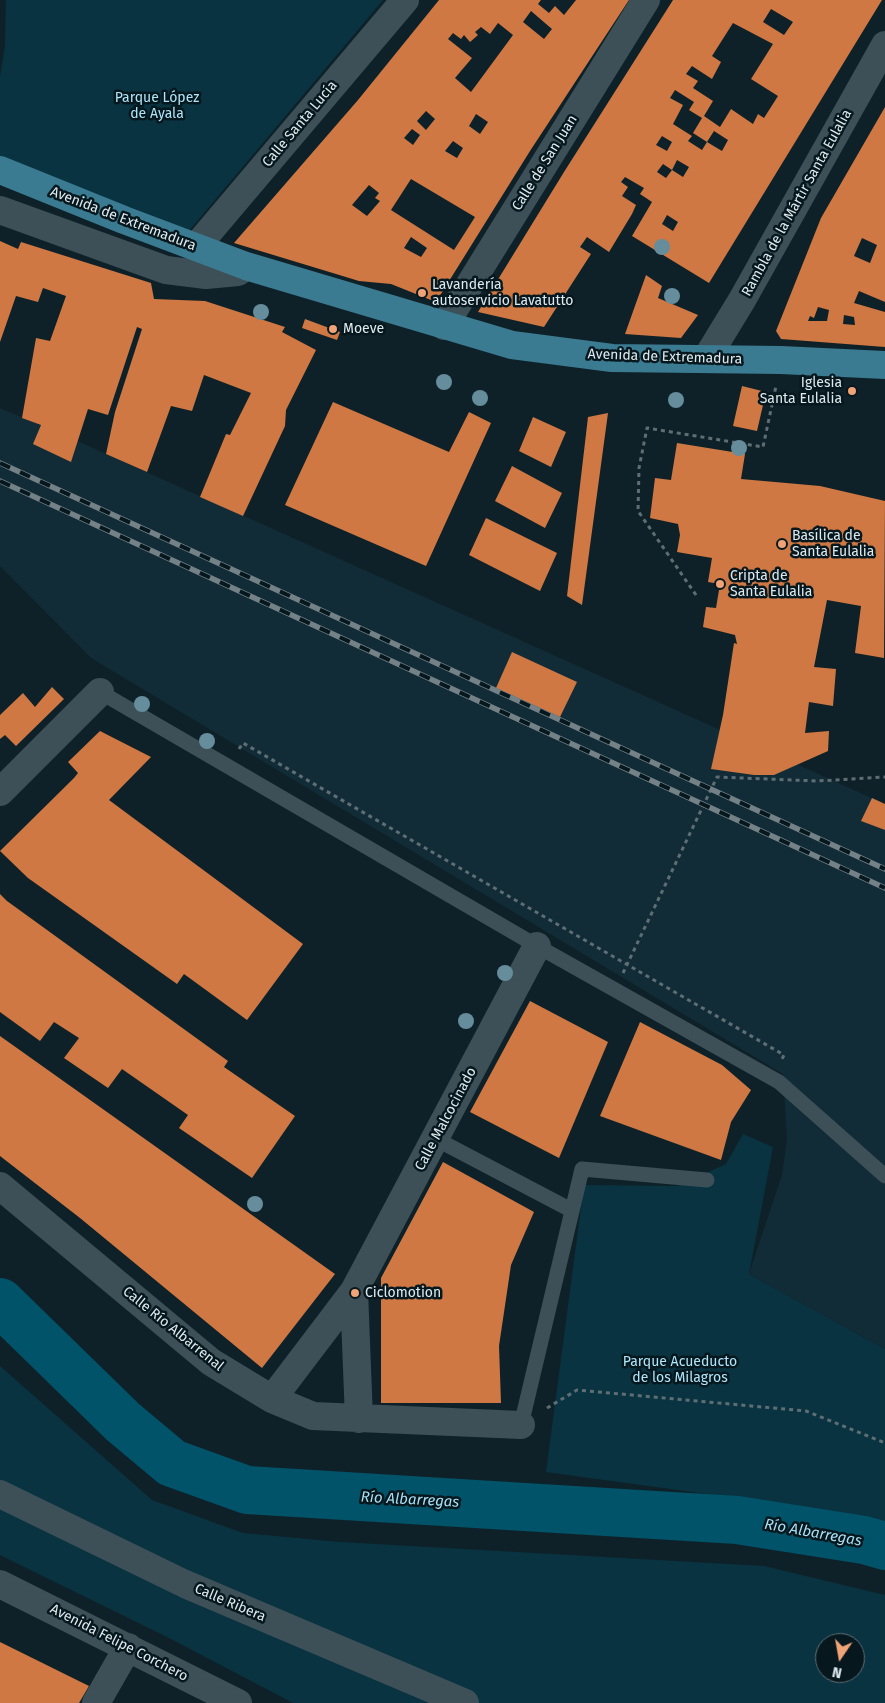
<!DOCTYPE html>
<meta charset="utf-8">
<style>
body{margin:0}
#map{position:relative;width:885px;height:1703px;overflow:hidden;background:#0f2128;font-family:"Fira Sans",sans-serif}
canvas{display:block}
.north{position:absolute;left:815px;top:1633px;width:50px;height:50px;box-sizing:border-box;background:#06181e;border:1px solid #5d6c72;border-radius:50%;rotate:192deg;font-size:14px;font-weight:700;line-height:20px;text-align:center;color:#dfeaef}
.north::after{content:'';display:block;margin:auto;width:18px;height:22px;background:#efa377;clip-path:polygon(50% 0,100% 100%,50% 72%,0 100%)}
</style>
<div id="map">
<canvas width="885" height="1703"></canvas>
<div class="north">N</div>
</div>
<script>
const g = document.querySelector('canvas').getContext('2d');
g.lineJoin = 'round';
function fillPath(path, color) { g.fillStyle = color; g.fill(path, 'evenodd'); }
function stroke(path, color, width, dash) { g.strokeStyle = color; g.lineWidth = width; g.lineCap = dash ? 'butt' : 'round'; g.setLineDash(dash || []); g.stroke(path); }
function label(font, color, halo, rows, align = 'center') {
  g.font = font + ' "Fira Sans",sans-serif'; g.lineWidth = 5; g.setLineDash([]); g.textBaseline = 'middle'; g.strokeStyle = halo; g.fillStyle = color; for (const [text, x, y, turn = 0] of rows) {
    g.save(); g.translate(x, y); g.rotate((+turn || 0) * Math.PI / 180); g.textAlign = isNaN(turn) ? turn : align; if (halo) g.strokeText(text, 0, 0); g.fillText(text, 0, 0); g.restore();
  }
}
fillPath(new Path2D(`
 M0 408 55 431 885 804V1349L749 1274 782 1175 787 1139 783 1074 91 658 0 566Z`), '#112c36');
fillPath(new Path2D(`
 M6 0H383L188 232 0 156V77L5 46Z
 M743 1134 773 1147 749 1274 885 1349V1523L758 1501 546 1472 584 1185 678 1186 726 1164Z
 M0 1366 152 1500 243 1533 340 1542 764 1566 885 1595V1703H293L171 1639 0 1555ZM825 1643H855V1673H825Z`), '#093341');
stroke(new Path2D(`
 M0 1302 123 1422 172 1463 247 1490 737 1520 864 1540 885 1546`), '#005369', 48);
fillPath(new Path2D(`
 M439 0H541L538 4 549 13 555 6 564 15 576 0H629L530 151 436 302 391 284 359 281 234 243 358 100ZM531 11 552 29 544 39 523 22ZM498 23 513 35 471 92 455 78 472 58 448 39 453 33 461 39 464 35 470 42 478 35 475 32 481 27 490 34ZM426 111 435 119 426 130 417 121ZM476 114 488 122 480 134 469 126ZM412 129 420 135 413 145 404 138ZM453 141 463 148 457 158 445 151ZM411 179 475 217 454 250 391 210ZM369 185 379 193 375 198 380 201 367 216 352 205ZM411 237 427 248 421 257 404 248Z
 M673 0H882L709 283 632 236 652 202 640 194 644 188 625 177 621 182 628 187 622 196 636 205 632 214 609 252 587 237 580 247 591 254 544 327 478 312 564 172ZM771 9 793 22 784 35 763 22ZM733 23 773 44 751 79 778 96 764 118 758 114 753 124 731 109 720 127 704 116 713 101 693 88 698 81 686 74 692 66 712 79 721 62 712 56ZM675 90 694 102 689 110 702 118 693 133 707 142 714 131 728 140 722 151 707 142 702 150 688 141 692 136 673 124 683 105 670 98ZM662 136 672 142 667 151 656 145ZM677 160 689 167 683 177 672 170 666 178 657 172 663 164 672 170ZM667 215 678 222 673 231 662 224Z
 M885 107V302L859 291 854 303 885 312V347L781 339 776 331 821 218ZM862 238 877 245 870 263 854 256ZM818 307 829 310 827 321H808L810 316 814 318ZM844 315 854 317 855 325 843 324Z
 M0 241 18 249 21 242 151 283 154 299 205 301 285 327 282 332 316 350 286 410 285 426 243 516 200 497 226 434 230 435 251 393 204 375 192 411 171 406 147 472 106 454 115 412 142 329 137 327 108 415 88 409 71 462 33 444 41 425 22 418 36 338 50 341 66 296 43 288 38 302 16 296 0 342Z
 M646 275 662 286 658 298 698 315 681 338 625 334Z
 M305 319 340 332 337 340 302 328Z
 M742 386 766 392 757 431 733 426Z
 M333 402 449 452 469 412 491 423 426 566 285 505Z
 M608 413 582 605 567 596 588 417Z
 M533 417 566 432 551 467 519 451Z
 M677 443 745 454 741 479 820 486 885 501 884 658 855 653 861 606 827 600 814 667 836 669 833 706 809 702 805 733 829 731 828 751 774 775H754L711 769 723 715 734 643 737 644 735 635 703 627 706 607 716 608 720 584 708 582 712 558 677 552 680 535 678 524 650 518 655 478 671 480Z
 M512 466 562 493 545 528 495 501Z
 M486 518 557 553 540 591 469 555Z
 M512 652 577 682 560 717 496 688Z
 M52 687 64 699 16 746 5 735 0 739V715L23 693 35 707Z
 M100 731 151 757 109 800 303 944 247 1020 184 974 177 984 28 878 0 851 74 778 78 773 68 762Z
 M872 798 885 804V830L861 821Z
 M0 894 7 901 228 1061 224 1067 295 1116 252 1178 179 1128 188 1115 122 1069 108 1088 64 1058 79 1038 54 1022 40 1041 0 1012Z
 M530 1001 608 1042 559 1158 470 1112Z
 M640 1022 722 1065 751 1090 731 1122 721 1160 600 1116Z
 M0 1036 335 1274 262 1368 80 1218 0 1156Z
 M443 1162 534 1212 511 1265 499 1346 501 1403H381V1278Z
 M0 1642 89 1686 79 1703H0Z`), '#cf7843');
stroke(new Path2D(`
 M696 595 638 511 639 468 647 428 763 447 776 386
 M239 749 243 743 784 1055 781 1061
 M623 973 717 777 817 781 885 777
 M547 1408 577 1390 806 1411 885 1443`), '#5f6e74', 3, [4, 4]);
stroke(new Path2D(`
 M100 692 537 946 779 1082 885 1176
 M436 1139 571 1210
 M521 1425 582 1169 707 1180`), '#3d5058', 15);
stroke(new Path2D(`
 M0 210 166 270 206 275 238 272 246 266
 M196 247 405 0
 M444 326 646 0
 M706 359 742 300 885 45
 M0 792 100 692
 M0 1186 211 1362 272 1399 313 1416 521 1425
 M354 1291 359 1419
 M272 1399 354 1291 537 946
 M0 1494 185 1584 465 1703
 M0 1584 238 1703
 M96 1703 128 1647`), '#3d5058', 28);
stroke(new Path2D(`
 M0 170 124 220 246 266 512 345 612 358 781 360 885 365`), '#3b7b92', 28);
const rail = new Path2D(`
 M0 463 885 869
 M0 481 885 888`);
stroke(rail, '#748288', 5.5);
stroke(rail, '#06181e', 4, [11]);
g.fillStyle = '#668d9c';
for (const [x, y] of [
 [662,247],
 [672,296],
 [261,312],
 [444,382],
 [480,398],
 [676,400],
 [739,448],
 [142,704],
 [207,741],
 [505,973],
 [466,1021],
 [255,1204]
]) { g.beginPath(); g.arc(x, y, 8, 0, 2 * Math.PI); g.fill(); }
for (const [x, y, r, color] of [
 [422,293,5,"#efa377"],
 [333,329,5,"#efa377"],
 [852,391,5,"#efa377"],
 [782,544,5,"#efa377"],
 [720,584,5,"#efa377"],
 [355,1293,5,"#efa377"]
]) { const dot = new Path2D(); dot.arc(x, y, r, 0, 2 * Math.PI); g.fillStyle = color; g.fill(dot); stroke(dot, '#06181e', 2); }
label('14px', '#aee5fa', '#06181e', [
 ["Parque López",157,98],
 ["de Ayala",157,114],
 ["Parque Acueducto",680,1362],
 ["de los Milagros",680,1378]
]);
label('14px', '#dfeaef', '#06181e', [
 ["Calle Santa Lucía",300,124,-50],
 ["Calle de San Juan",545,163,-58],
 ["Rambla de la Mártir Santa Eulalia",797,203,-61],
 ["Avenida de Extremadura",123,219,21],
 ["Avenida de Extremadura",665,357,2],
 ["Calle Malcocinado",446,1119,-62],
 ["Calle Río Albarrenal",173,1329,39],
 ["Calle Ribera",230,1603,23],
 ["Avenida Felipe Corchero",119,1643,27]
]);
label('14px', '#dfeaef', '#06181e', [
 ["Lavandería",432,285],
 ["autoservicio Lavatutto",432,301],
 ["Moeve",343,329],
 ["Iglesia",842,383,"right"],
 ["Santa Eulalia",842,399,"right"],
 ["Basílica de",792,536],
 ["Santa Eulalia",792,552],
 ["Cripta de",730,576],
 ["Santa Eulalia",730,592],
 ["Ciclomotion",365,1293]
], 'left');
label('italic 15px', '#a8dff5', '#06181e', [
 ["Río Albarregas",410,1500,3],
 ["Río Albarregas",813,1533,10]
]);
</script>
